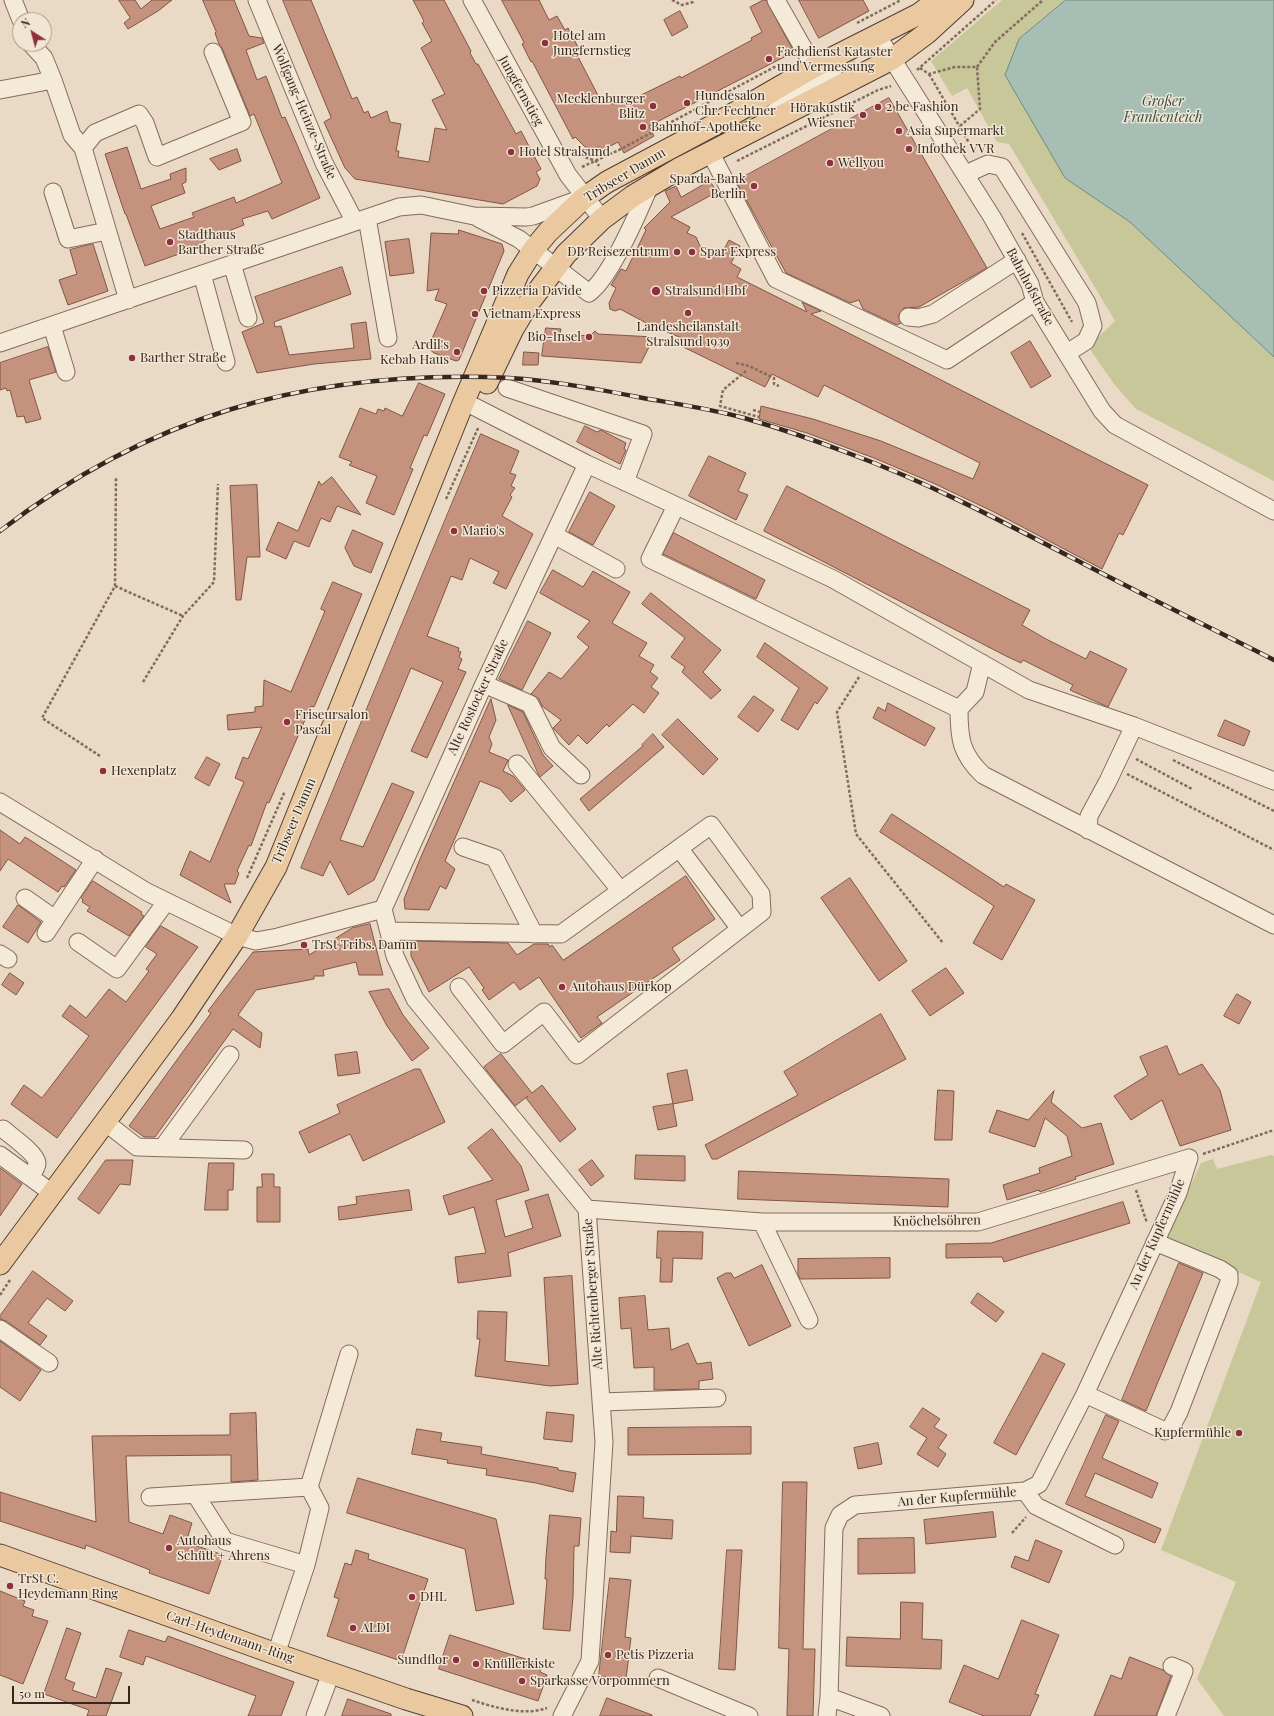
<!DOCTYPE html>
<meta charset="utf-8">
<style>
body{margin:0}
#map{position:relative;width:1274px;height:1716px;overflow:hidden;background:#eadac5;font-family:"Playfair Display",serif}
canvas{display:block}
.north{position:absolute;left:12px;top:12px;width:40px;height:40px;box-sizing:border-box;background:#f2e5d3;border:1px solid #a6998b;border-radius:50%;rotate:324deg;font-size:11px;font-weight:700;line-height:16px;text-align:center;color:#34271f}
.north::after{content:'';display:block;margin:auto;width:14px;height:18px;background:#8c323e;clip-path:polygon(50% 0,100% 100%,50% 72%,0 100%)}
.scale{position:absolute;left:12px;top:1686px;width:118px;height:18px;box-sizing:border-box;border:2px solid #34271f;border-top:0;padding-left:5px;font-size:12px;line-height:14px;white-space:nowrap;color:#34271f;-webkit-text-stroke:3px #f2e5d3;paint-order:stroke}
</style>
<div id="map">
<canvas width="1274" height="1716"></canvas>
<div class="north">N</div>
<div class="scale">50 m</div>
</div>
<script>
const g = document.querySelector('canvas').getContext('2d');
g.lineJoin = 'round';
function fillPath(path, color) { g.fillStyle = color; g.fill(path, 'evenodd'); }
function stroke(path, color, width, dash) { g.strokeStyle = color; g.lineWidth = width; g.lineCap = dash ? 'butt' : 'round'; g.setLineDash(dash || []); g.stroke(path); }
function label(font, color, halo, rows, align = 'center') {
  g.font = font + ' "Playfair Display",serif'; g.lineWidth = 3; g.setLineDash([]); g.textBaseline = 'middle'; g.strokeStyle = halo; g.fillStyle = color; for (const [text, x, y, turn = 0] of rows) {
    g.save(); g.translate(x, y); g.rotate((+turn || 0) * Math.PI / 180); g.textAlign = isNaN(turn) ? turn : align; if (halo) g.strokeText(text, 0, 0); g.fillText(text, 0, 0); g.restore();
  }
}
fillPath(new Path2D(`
 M1002 0H1066L1019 39 1065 178 1130 222 1274 357V481L1136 409 1114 384 1091 351 1090 345 1115 321 1009 144 997 142 967 88 952 96 931 61Z
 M852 56 858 67 841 75 838 64Z
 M775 102 760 116 653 172 651 169 757 109Z
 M1271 1155 1274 1156V1716H1224L1197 1679 1236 1582 1161 1550 1261 1282 1165 1240 1201 1163 1213 1159 1217 1169Z`), '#c7c79a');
const water = new Path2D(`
 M1066 0H1274V357L1130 222 1065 178 1005 75 1019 39Z`);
fillPath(water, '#a6beb4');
stroke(water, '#6e8b80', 1);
const building = new Path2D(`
 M119 0H135L141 9 152 0H172L158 11 128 29 124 23 130 18Z
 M203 0H234L249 36 262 38 264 43 246 50 257 80 266 76 282 118 285 117 320 198 272 219 268 211 242 219 244 225 203 241V243L195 246 196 248 145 266 126 214H125L105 154 127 147 141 189 171 179 170 174 186 168V182L182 184 185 193 151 206 160 229 194 217 192 213 234 197 236 203 282 183 254 114 250 116 222 48 219 44 215 33 216 32Z
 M283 0H311L352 99 357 97 364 113 368 111 371 118 387 111 390 122 401 124 396 151H399L398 157 429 162 435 128 447 130 432 100 445 94 421 48 432 41 422 23 424 21 413 0H444L471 51 470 53 476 64H478L516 134 521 131 541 169 536 172 540 179 537 186 503 204 355 179 345 168 324 122 331 118Z
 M502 0H539L549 20 557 16 565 30 568 28 579 49 575 51 602 103 616 104 633 99 680 76 681 78 752 40 751 38 762 32 750 7 763 0H766L794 52 649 126 654 136 624 153 618 142 601 151 600 147 590 148 585 147 575 137 573 139 532 61 531 62 522 44 524 43Z
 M799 0H863L869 11 819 38Z
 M680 11 688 27 672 36 664 20Z
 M889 98 987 268 919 307 904 308 898 316 901 323 897 325 863 309 859 300 850 303 786 273 736 181Z
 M237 149 241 161 219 170 210 159Z
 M710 181 717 192 671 217 690 227 687 233 696 237 700 246 720 257 729 240 740 246 731 263 741 269 737 277 807 312 802 302 821 311 811 314 1148 485 1123 535 1119 533 1102 569 994 512 933 483 874 458 807 433 759 419 761 406 813 419 881 441 973 479 980 463 824 385 818 397 772 374 765 387 669 340 689 341 650 325 620 309 615 311 610 309 609 303 616 288 611 285 621 269 626 271 646 230 644 228 670 202 665 191 676 186 681 197Z
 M459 230 502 244 504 251 459 360 456 361 434 353 428 348 447 304 435 300 439 289 427 291 431 233 458 234Z
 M409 239 414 273 390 276 385 242Z
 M93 244 108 291 68 305 59 280 77 274 70 250Z
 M342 267 351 294 274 322 275 327 281 326 289 355 354 348 351 324 366 322 371 359 314 364 257 373 242 332 264 323 255 297Z
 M546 328 561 329 560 334 590 336 595 331 598 334 654 337 641 363 542 356Z
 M1030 341 1051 376 1031 388 1011 353Z
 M48 347 56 372 29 380 41 419 26 423 24 416 17 417 10 390 7 391 6 388 0 390V363Z
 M524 352 539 353 538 365H523Z
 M419 383 445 394 427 436 424 435 410 468 413 469 394 515 366 503 377 476 349 465 352 462 339 457 360 408 376 414 378 409 384 411 385 408 402 416Z
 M585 426 597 432 601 430 626 443 624 449 626 450 620 464 577 442Z
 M481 434 519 451 510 473 516 475 511 486 515 488 510 495 512 497 502 516 533 534 506 589 493 583 499 572 470 558 462 580 451 576 427 636 459 648 458 651 461 652 459 657 462 659 458 669 466 672 427 758 411 751 443 682 411 668 340 840 363 847 392 783 414 792 374 880 348 895 330 861 323 876 301 868Z
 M709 456 746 473 738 491 748 495 736 520 689 496Z
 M332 477 361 515 337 506 330 522 321 518 309 547 294 541 286 559 266 550 278 522 298 531 319 481 321 485Z
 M257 485 260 557H247L241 600H236L230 486Z
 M787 486 1030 610 1022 625 1046 639 1086 659 1090 651 1127 669 1108 707 1070 690 1073 685 1023 660 1021 663 1006 656 764 531Z
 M590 492 615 506 593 545 569 532Z
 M353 530 383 543 371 573 354 566 345 548Z
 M674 533 765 580 756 599 663 554Z
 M553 570 583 587 593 571 630 592 612 623 647 643 639 656 654 665 650 672 658 678 651 687 659 693 644 713 633 704 609 727 607 724 587 744 578 735 569 745 553 728 561 720 542 706 539 699 531 694 549 672 561 679 589 647 577 637 590 621 540 593Z
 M333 582 362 594 314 707 311 706 269 803 267 802 251 846 249 845 237 871 239 873 235 884H224L231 903 180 875 190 851 210 862 244 782 235 778 243 757 248 759 262 727 228 730 227 715 255 712V707L263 706 264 680 291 692 325 611 321 609Z
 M651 593 721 650 703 672 721 690 711 699 682 672 685 667 671 657 685 638 642 604Z
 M528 621 551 633 522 690 499 679Z
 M765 643 828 688 817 704 815 702 798 730 781 720 799 688 757 657Z
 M754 696 774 710 758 732 738 717Z
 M491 699 496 720 489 737 492 744 489 752 508 760 503 771 513 776 525 790 511 802 500 789 480 781 445 861 455 869 446 889 440 886 429 910 405 909 404 899 420 859Z
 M888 703 935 728 925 746 873 718 878 707 885 711Z
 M508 705 523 712 543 755 553 766 540 777Z
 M678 719 718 759 703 775 662 735Z
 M1225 720 1250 731 1244 746 1218 736Z
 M653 734 664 747 589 811 580 799 643 746 642 745Z
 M207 757 220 764 209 786 195 778Z
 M892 814 1004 887 1006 884 1035 900 1002 960 973 943 994 906 880 832Z
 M0 830 20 844 25 837 30 840 76 870 64 887 62 886 58 892 8 859 0 871Z
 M686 876 715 919 672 948 680 960 597 1017 602 1023 581 1038 539 977 520 990 514 982 489 1000 482 990 484 988 469 967 429 992 411 956V941L508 943 517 955 534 944H548L550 947 552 945 563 960Z
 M850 878 907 961 879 981 821 898Z
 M93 881 142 912 141 914 144 916 129 936 87 911 90 907 82 902 83 900 81 898Z
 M18 905 41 922 28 943 3 927Z
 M370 924 383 975H359L356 962 323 970 324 976H314V979L256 990 238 1015 262 1033 260 1048 233 1029 155 1137H144L129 1126 211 1013 208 1011 253 952 308 949 309 955 352 928Z
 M161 926 198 947 57 1138 11 1104 24 1085 42 1098 89 1036 62 1016 70 1005 86 1018 109 989 126 1002 149 971 146 969 157 954 146 947Z
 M946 968 964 993 930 1016 912 991Z
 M10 973 24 983 16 995 2 985Z
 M389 989 403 1015 429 1048 412 1061 387 1026 369 992Z
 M1237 994 1251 1002 1239 1024 1224 1016Z
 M881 1014 906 1059 717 1159H712L705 1145 798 1095 784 1072Z
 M1167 1046 1179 1075 1202 1064 1220 1090 1231 1130 1180 1146 1162 1100 1131 1120 1114 1096 1148 1075 1140 1057Z
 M357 1052 360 1073 338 1076 335 1055Z
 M501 1054 532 1093 542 1085 576 1129 560 1142 526 1098 528 1096 515 1106 484 1067Z
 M415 1069H420L445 1122 363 1161 350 1134 309 1153 299 1132 340 1113 337 1105Z
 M687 1070 693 1100 673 1104 667 1074Z
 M938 1090 954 1091 952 1140H935Z
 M1054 1091 1051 1102 1082 1128 1101 1123 1114 1164 1075 1177 1076 1179 1040 1192 1039 1190 1007 1200 1003 1185 1040 1173 1039 1168 1072 1156 1067 1136 1045 1118 1035 1147 989 1132 997 1110 1028 1120Z
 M673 1104 677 1126 658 1130 653 1107Z
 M492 1129 521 1166 529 1190 496 1200 505 1237 533 1228 525 1201 548 1194 561 1236 508 1253 511 1276 458 1283 455 1257 486 1253 474 1207 449 1215 443 1196 493 1180 468 1148Z
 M636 1155 685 1156V1181L635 1179Z
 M106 1160H133L130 1185 120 1184 99 1214 78 1199Z
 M592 1160 604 1176 591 1186 579 1170Z
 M209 1163H234L233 1190H228V1210H205Z
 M0 1168 22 1184 0 1216Z
 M739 1171 949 1179 948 1207 738 1199Z
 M262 1174H274V1187H280V1222H257V1187H262Z
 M409 1190 412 1210 339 1220 338 1207 357 1204 356 1197Z
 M1123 1202 1130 1223 1004 1262 1002 1257 946 1258V1244L991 1243Z
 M658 1231 703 1232 702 1259 673 1258 672 1282H660L661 1258H657Z
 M890 1258V1278L800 1279 798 1274V1259Z
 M1179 1263 1203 1273 1146 1411 1122 1400Z
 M762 1265 791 1326 749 1346 717 1278 726 1273H731L734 1278Z
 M33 1271 73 1301 65 1311 47 1298 28 1323 47 1336 40 1345 6 1321 0 1319V1316Z
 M572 1276 578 1384 550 1386 475 1376 480 1339H477L478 1311 507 1312 505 1361 549 1366 544 1278Z
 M978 1293 1004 1312 996 1322 971 1303Z
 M645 1296 648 1330 669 1328 671 1350 688 1343 697 1364 711 1362 713 1379 699 1381V1389L654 1390V1367L634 1368 631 1328 621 1329 619 1298Z
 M0 1341 41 1370 20 1401 0 1387Z
 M1043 1353 1065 1364 1016 1455 994 1443Z
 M923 1408 940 1419 934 1427 947 1435 938 1448 946 1454 938 1467 917 1454 927 1438 910 1427Z
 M547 1412 574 1415 572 1442 544 1439Z
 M256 1413 258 1480 231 1482V1455L126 1456 129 1522 163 1534 170 1515 192 1523 186 1542 223 1555 209 1594 149 1573 150 1570 86 1545 85 1549 0 1521V1492L96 1522 92 1436 230 1435V1414Z
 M1106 1415 1119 1421 1102 1458 1158 1483 1152 1498 1095 1473 1085 1496 1161 1529 1155 1543 1066 1504Z
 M751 1427V1454L628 1455V1428Z
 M417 1429 442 1433 440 1441 482 1447 481 1454 558 1468V1470L576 1473 573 1492 536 1483 486 1475 487 1469 447 1463 448 1460 412 1454Z
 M878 1443 882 1464 858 1469 854 1448Z
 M358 1478 496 1519 514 1604 476 1611 465 1549 347 1513Z
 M783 1482H807L803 1649H815L813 1716H787L789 1649 779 1648Z
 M618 1496 644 1497 643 1518 673 1520 672 1539 631 1536 630 1553 610 1552 611 1531 616 1532Z
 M993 1512 996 1537 926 1544 924 1520Z
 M550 1515 581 1518 579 1546H574L573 1597 570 1631 543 1629 547 1579H545L546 1557Z
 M914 1538 915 1573 858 1574V1539Z
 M1036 1540 1062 1551 1049 1583 1011 1567 1015 1556 1028 1561Z
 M356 1550 369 1554 368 1559 428 1579 401 1661 327 1636 339 1599 334 1597 345 1563 351 1565Z
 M727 1550H742L735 1670 719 1669Z
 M610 1578 631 1580 625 1637 631 1638 626 1679 599 1676Z
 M0 1591 25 1601 23 1606 34 1610 32 1616 48 1621 23 1684 0 1675Z
 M901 1602 923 1603 922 1639 942 1640 941 1669 846 1666 847 1637 900 1639Z
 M1022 1620 1059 1635 1035 1694 1039 1695 1030 1716H984L949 1702 964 1665 998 1679Z
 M67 1628 81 1633 65 1679 75 1683 72 1690 96 1698 106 1668 122 1673 106 1716H87L89 1710 44 1694Z
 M129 1630 165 1642 168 1636 294 1682 281 1716H248L256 1696 146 1656 143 1665 120 1657Z
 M450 1635 541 1664 540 1672 547 1675 538 1701 439 1669Z
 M1130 1657 1163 1670 1171 1676 1156 1716H1094L1111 1675 1121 1679Z
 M607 1698 652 1715V1716H600Z
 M348 1699 391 1714V1716H342Z`);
fillPath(building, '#c5927e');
stroke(building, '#805545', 1);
const minor = new Path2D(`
 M13 0 21 20
 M257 0 324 163 355 222
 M472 0 568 175 602 219
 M877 35 992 217 1030 284 1035 302 1102 411 1115 425 1274 511
 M31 44 44 58 53 80
 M0 90 53 80 72 135 83 148 128 300
 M774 112 799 93 833 74 831 69 827 67H814L776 0
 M83 148 95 133 139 114 145 123 157 157 242 122 213 52
 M710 152 776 279 947 360 1035 302
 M966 174 988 164 1002 167 1087 303 1093 326 1086 341 1067 353
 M53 192 68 239 107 231
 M367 218 388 338
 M478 218 519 239 589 293C611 277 639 211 650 185
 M232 264 248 318
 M202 274 226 362
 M908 317 918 318 933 314 1017 260
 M52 326 66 372
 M0 343 399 207 421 205 474 216 527 217 533 216 580 199
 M507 388 643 434 625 482
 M475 407 587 464 833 579 1029 690 1134 726 1274 781
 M676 506 650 559 959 709
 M554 535 616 569
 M982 663 975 692 959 709C959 739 961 754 983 775L1274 925
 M484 684 530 704 552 748 581 775
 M517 764 621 891
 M0 802 147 892 237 936 256 941 278 937 383 909
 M1088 830 1089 816 1108 781 1134 726
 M463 847 495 858 534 934
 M679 848 740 929
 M25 898 55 919
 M383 909 395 956 415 999 587 1209 604 1442 590 1661 562 1716
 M383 909 484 684 587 464
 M389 931 561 934 711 825 761 894 762 912 577 1055 544 1012 503 1044 459 987
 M46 933 95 859
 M78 942 117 969 166 902
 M0 954 8 959
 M105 1122 137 1147 244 1150
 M3 1129C11 1136 36 1153 37 1163 37 1168 33 1173 30 1177
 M163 1147 230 1055
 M0 1155 52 1193
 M587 1209 762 1222H978L1189 1158
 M762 1222 809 1320
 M0 1329 49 1363
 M1085 1394 1165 1431 1170 1429 1179 1412 1229 1282V1275L1220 1269 1155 1242
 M601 1402 717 1398
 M309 1487 349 1354
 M1025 1491 1036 1506 1115 1545
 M195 1494 225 1541 306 1565
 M150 1497 309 1487 320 1508 306 1565 276 1654
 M658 1678 749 1716
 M829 1697 881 1716
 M315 1716 331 1673
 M827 1716 829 1697 834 1528 840 1515 855 1505 1025 1491 1039 1484 1085 1394 1178 1193 1189 1158
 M1166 1716 1184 1671 1172 1666`);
const major = new Path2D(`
 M487 383 513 329 528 304 566 254 602 219 633 196 680 168 892 59 927 33 963 0
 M0 1264 182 1018 237 936 276 867 462 406 518 274 533 250 548 232 584 198 607 182 712 126 814 67 919 14 938 0
 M0 1555 276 1654 406 1699 462 1716`);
stroke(minor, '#836c5d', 19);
stroke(major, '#513c30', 23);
stroke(new Path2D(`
 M672 0 682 5 693 2 694 0
 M857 23 901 0
 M977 67 995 42 1043 0
 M920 68 929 74 955 67H977
 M917 70 996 0
 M929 74 975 153
 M960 126 980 109 977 67
 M576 154 596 161 599 166
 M737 161 878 90 891 86
 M582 167 619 150 782 63
 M1022 233 1072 322
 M736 363 749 366 774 378V384L779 386
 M746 371 723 390 720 406 759 417
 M753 410 760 412
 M446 499 479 426
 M115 586 183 616
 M859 677 837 712 856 834 943 943
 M143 682 183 616 214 582 218 484
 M100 756 42 718 115 586 116 477
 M1136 759 1192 789
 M1173 760 1274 811
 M1127 774 1274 850
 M247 878 285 791
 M1203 1154 1274 1130
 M1136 1190 1147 1223
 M0 1295 10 1280
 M1012 1533 1026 1517
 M472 1700C496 1708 524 1716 547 1708`), '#836c5d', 2.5, [3, 2]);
stroke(minor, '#f5e9d7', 17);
stroke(major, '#eac9a0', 21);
const rail = new Path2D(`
 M0 531C148 417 301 373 487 377 539 378 592 388 643 398 677 404 711 409 744 418 779 428 814 440 848 453 930 483 1007 524 1084 564 1147 597 1211 628 1274 660`);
stroke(rail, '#34271f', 4.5);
stroke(rail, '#f2e5d3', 3, [9]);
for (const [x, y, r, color] of [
 [545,43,4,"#8c323e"],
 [769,59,4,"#8c323e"],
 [687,103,4,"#8c323e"],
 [653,106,4,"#8c323e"],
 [878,107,4,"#8c323e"],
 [863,115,4,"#8c323e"],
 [643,127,4,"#8c323e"],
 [899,131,4,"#8c323e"],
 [909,149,4,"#8c323e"],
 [511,152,4,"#8c323e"],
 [830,163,4,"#8c323e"],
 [754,186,4,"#8c323e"],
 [170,242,4,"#8c323e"],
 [677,252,4,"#8c323e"],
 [692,252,4,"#8c323e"],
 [484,291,4,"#8c323e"],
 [656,291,5,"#8c323e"],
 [688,313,4,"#8c323e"],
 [475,314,4,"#8c323e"],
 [589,337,4,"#8c323e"],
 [457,352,4,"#8c323e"],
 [132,358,4,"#8c323e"],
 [454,531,4,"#8c323e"],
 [287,722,4,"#8c323e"],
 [103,771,4,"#8c323e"],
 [304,945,4,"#8c323e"],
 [562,987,4,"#8c323e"],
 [1239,1433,4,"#8c323e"],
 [169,1548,4,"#8c323e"],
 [10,1586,4,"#8c323e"],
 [412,1597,4,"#8c323e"],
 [353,1628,4,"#8c323e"],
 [608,1655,4,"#8c323e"],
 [456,1660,4,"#8c323e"],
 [476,1664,4,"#8c323e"],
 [522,1681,4,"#8c323e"]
]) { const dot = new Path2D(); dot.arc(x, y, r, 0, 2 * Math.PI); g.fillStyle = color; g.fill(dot); stroke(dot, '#f2e5d3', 1.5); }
label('13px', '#34271f', '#f2e5d3', [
 ["Hotel am",553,36],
 ["Jungfernstieg",553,51],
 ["Fachdienst Kataster",777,52],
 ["und Vermessung",777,67],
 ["Hundesalon",695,96],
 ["Chr. Fechtner",695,111],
 ["Mecklenburger",645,99,"right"],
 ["Blitz",645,114,"right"],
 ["2 be Fashion",886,107],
 ["Hörakustik",855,108,"right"],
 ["Wiesner",855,123,"right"],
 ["Bahnhof-Apotheke",651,127],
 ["Asia Supermarkt",907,131],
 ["Infothek VVR",917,149],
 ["Hotel Stralsund",519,152],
 ["Wellyou",838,163],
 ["Sparda-Bank",746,179,"right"],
 ["Berlin",746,194,"right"],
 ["Stadthaus",178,235],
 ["Barther Straße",178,250],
 ["DB Reisezentrum",669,252,"right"],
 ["Spar Express",700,252],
 ["Pizzeria Davide",492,291],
 ["Stralsund Hbf",665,291],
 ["Vietnam Express",483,314],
 ["Landesheilanstalt",688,327,"center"],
 ["Stralsund 1939",688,342,"center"],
 ["Bio-Insel",581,337,"right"],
 ["Ardil's",449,345,"right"],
 ["Kebab Haus",449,360,"right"],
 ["Barther Straße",140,358],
 ["Mario's",462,531],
 ["Friseursalon",295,715],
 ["Pascal",295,730],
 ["Hexenplatz",111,771],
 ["TrSt Tribs. Damm",312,945],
 ["Autohaus Dürkop",570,987],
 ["Kupfermühle",1231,1433,"right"],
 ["Autohaus",177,1541],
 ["Schütt + Ahrens",177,1556],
 ["TrSt C.",18,1579],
 ["Heydemann Ring",18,1594],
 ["DHL",420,1597],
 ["ALDI",361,1628],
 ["Petis Pizzeria",616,1655],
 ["Sundflor",448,1660,"right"],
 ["Knüllerkiste",484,1664],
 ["Sparkasse Vorpommern",530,1681]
], 'left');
label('13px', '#34271f', '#f2e5d3', [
 ["Jungfernstieg",521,91,61],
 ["Wolfgang-Heinze-Straße",304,112,67],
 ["Tribseer Damm",625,175,-31],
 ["Bahnhofstraße",1030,287,62],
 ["Alte Rostocker Straße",478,697,-65],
 ["Tribseer Damm",294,821,-67],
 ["Knöchelsöhren",937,1221,-1],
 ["An der Kupfermühle",1157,1234,-66],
 ["Alte Richtenberger Straße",593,1294,-94],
 ["An der Kupfermühle",957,1497,-5],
 ["Carl-Heydemann-Ring",230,1637,19]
]);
label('italic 14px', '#30534c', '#f2e5d3', [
 ["Großer",1163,102],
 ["Frankenteich",1163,118]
]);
</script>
